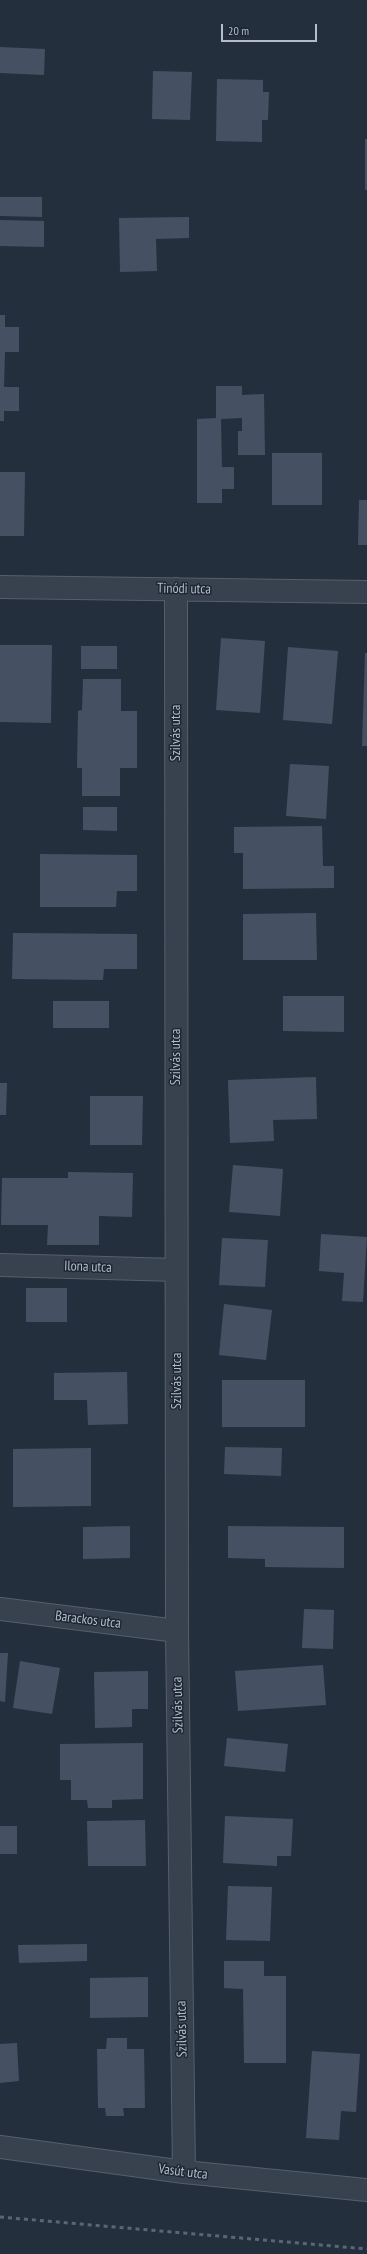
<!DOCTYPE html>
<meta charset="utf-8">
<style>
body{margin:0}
#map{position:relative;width:367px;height:2254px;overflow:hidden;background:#242f3e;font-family:"PT Sans Narrow",sans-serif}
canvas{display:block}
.scale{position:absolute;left:221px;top:24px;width:96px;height:18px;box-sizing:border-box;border:2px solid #b4bcc9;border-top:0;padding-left:5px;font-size:12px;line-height:14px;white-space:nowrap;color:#b4bcc9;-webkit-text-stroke:3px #1d2633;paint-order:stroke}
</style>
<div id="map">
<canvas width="367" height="2254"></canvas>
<div class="scale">20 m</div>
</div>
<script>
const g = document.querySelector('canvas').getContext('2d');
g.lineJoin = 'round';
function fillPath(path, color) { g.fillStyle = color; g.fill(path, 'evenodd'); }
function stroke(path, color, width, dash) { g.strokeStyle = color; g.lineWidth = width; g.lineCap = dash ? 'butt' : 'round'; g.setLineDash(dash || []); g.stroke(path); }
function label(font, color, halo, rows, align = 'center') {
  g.font = font + ' "PT Sans Narrow",sans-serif'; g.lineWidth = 3; g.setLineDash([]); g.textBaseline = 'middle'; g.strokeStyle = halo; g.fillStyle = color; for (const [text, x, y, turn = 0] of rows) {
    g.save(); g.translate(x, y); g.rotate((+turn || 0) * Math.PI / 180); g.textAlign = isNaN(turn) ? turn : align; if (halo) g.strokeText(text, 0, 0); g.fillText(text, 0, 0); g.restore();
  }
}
fillPath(new Path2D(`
 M0 47 45 49 44 75 0 73Z
 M153 71 192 72 190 120 152 119Z
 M217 79 263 80V92H269L268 120H262V142L216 141Z
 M365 139H367V190H365Z
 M0 197H42V217L0 216Z
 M189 217V238L156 239 157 271 120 272 119 218Z
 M0 220 44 221V247L0 246Z
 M0 315H5V327H19V352H5L4 387H19V411H4V421H0Z
 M216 386H242V395L264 394 265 455H238V431H242V418L221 419 222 467H234V489H222V503H197V419L216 418Z
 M272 453H322V505H272Z
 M0 472H25L24 536H0Z
 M359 500H367V545H358Z
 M221 638 265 641 260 713 216 710Z
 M0 645H52L51 723 0 722Z
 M81 646H117V669H81Z
 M288 647 338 651 332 724 283 720Z
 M365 653H367V746H362Z
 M83 679H121V711H137V768H120V796H82V768H77L78 711 82 710Z
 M290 764 329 766 326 819 286 816Z
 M83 807H117V831L83 830Z
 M322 826 323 866H334V888L243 889V853H234V827Z
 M40 854 137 855V891H117L116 907H40Z
 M316 913 317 960H243V914Z
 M13 933 137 934V969H104L103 980 12 979Z
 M283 996H344V1032L283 1031Z
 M53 1001H109V1028H53Z
 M316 1077 317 1119 273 1120 274 1141 230 1143 228 1080Z
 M0 1083H7L6 1115H0Z
 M90 1096H143L142 1145H90Z
 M233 1165 283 1169 280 1216 229 1212Z
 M68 1172 133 1173 132 1217 99 1216V1245H47L48 1225H1L2 1178H68Z
 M321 1234 367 1237 363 1302 342 1301 344 1273 319 1271Z
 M222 1238 268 1240 265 1287 219 1285Z
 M26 1288H67V1322H26Z
 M224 1304 272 1310 266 1360 219 1355Z
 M127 1372 128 1424 88 1425 87 1400H54V1373Z
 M222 1380H305V1427H222Z
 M225 1447 282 1448 281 1476 224 1474Z
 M91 1448V1506L13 1507V1449Z
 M130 1526V1558L83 1559V1527Z
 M228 1526 344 1527V1568L265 1567V1559L228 1558Z
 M304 1609 334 1610 333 1649 302 1648Z
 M0 1653H8L5 1702 0 1701Z
 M20 1661 60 1668 52 1714 13 1708Z
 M323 1665 326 1705 238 1711 235 1671Z
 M148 1671V1709H132V1727L95 1728 94 1672Z
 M227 1738 288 1744 285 1772 224 1766Z
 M143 1743V1799L112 1800V1808H88L87 1800H71V1780H60V1744Z
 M225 1816 293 1819 291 1856H277V1866L223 1863Z
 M145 1820 146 1866H88L87 1821Z
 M0 1826H17V1854H0Z
 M228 1886 272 1887 270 1941 226 1940Z
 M87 1944V1961L19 1963 18 1945Z
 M224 1961H264V1976H286V2063H244L243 1989 224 1988Z
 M148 1977V2017L90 2018V1978Z
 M107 2038H127V2049H144L145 2108H123L124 2116H106L105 2108H98L97 2049H106Z
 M17 2043 19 2081 0 2083V2044Z
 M312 2051 360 2054 356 2112 341 2111 339 2140 306 2138Z`), '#455162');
const minor = new Path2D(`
 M0 587 367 592
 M176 589 177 1631 184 2172
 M0 1265 176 1270
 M0 1609 177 1631
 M0 2147 184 2172 367 2190`);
stroke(minor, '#565f6c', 24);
stroke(minor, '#38414e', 22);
stroke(new Path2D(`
 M0 2217 367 2249`), '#5a6575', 3, [4, 4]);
label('14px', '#b4bcc9', '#1d2633', [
 ["Tinódi utca",184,589,1],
 ["Szilvás utca",176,733,-90],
 ["Szilvás utca",176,1057,-90],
 ["Ilona utca",88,1267,2],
 ["Szilvás utca",177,1381,-90],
 ["Barackos utca",88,1620,7],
 ["Szilvás utca",178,1705,-91],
 ["Szilvás utca",182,2029,-91],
 ["Vasút utca",183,2172,7]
]);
</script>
